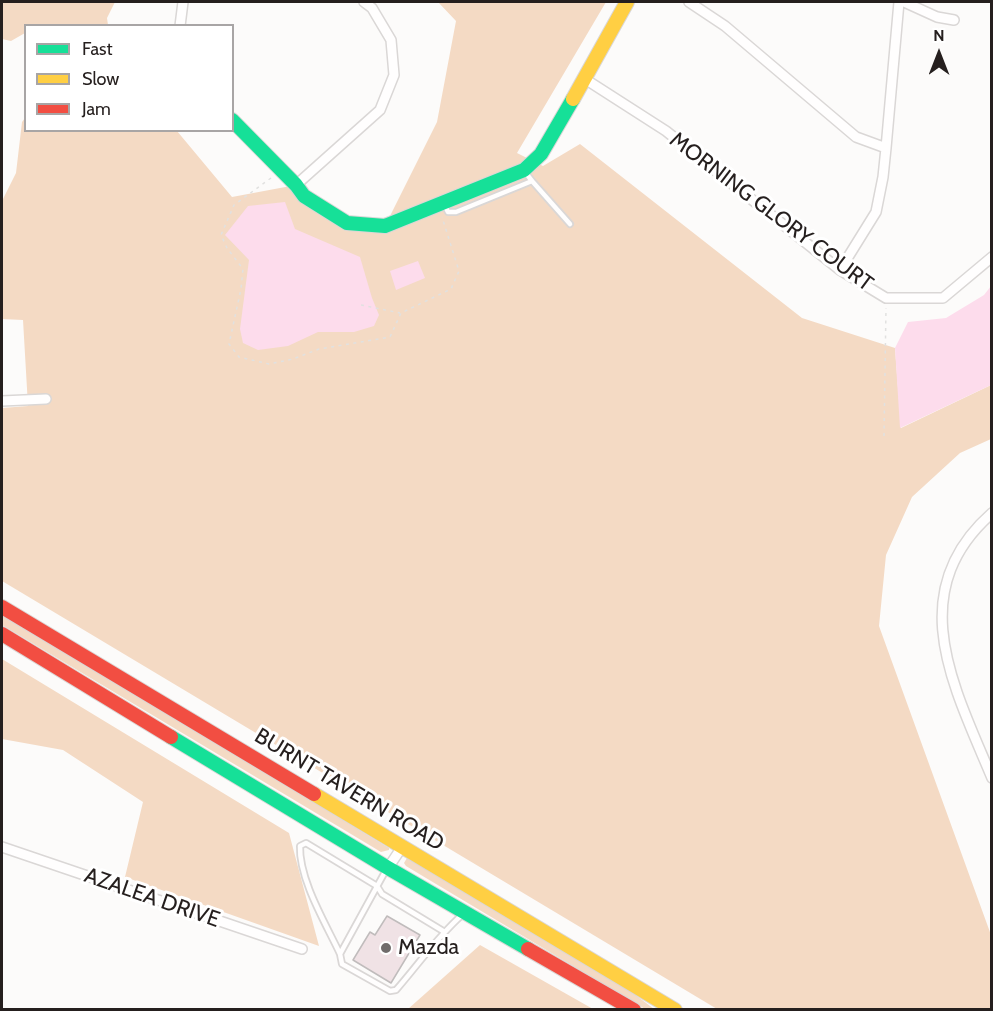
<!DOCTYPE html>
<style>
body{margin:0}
#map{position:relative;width:993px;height:1011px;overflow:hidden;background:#fcfbfa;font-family:Cabin,sans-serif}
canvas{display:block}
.frame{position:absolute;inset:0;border:3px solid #251f1e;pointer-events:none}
.legend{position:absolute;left:24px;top:24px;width:210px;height:108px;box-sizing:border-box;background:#fff;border:2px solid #a8a5a5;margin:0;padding:8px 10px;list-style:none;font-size:18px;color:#251f1e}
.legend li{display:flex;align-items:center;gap:12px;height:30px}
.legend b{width:30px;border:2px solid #a8a5a5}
.north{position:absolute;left:909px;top:24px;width:60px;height:60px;-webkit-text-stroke:4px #fff;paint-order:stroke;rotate:0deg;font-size:16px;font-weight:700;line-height:24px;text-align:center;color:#251f1e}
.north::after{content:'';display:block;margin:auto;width:21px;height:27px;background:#251f1e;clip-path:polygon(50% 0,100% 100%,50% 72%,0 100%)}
</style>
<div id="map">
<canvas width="993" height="1011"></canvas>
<div class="frame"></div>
<ul class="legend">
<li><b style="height:8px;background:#16e098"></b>Fast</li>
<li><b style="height:8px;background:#ffcf43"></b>Slow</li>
<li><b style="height:8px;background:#f24e42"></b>Jam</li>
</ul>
<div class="north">N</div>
</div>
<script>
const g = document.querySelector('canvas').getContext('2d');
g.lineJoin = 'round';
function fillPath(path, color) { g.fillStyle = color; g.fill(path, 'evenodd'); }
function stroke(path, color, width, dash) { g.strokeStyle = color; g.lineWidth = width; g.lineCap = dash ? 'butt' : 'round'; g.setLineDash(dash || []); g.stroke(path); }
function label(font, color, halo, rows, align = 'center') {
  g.font = font + ' Cabin,sans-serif'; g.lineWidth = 6; g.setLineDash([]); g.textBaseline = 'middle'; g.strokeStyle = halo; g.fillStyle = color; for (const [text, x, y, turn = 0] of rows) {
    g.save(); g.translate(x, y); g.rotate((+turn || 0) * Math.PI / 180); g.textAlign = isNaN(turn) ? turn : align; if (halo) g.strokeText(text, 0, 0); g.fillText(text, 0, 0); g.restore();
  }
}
fillPath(new Path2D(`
 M2 2H115L107 18 108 25 26 26 25 33 11 41 2 39Z
 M438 2H606L517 153 543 166 580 144 802 318 895 348 901 428 991 385V439L960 453 912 497 886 555 879 626 991 935V1009H717L2 581V408L28 406 23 320 2 319V201L16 173 22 122 25 118 26 130 177 131 232 197 296 185 347 223 385 226 437 122 456 21Z
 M2 613 389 848V850L381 852 2 625Z
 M2 659 289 833 319 946 125 877 143 802 63 750 2 739Z
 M407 858 621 984 654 1009H645L426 878 406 866 404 863Z
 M480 945 593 1009H408Z`), '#f4dac4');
fillPath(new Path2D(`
 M285 202 295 229 360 257 372 298 379 315 374 326 354 332H318L288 346 258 350 243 343 240 329 249 260 225 235 248 206Z
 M418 261 425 278 396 290 390 271Z
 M991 286V385L900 428 895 348 908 322 946 318 984 295Z`), '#fddcec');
const building = new Path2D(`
 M387 916 420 935 391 983 353 960 370 932 375 935Z`);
fillPath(building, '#f0e2e5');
stroke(building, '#c0bcbc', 1.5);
const lane = new Path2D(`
 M532 181 570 224
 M445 206 448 212H456L532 181 525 172
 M386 870 340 954 342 964 390 991 396 990C418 965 437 937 462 915
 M340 954C326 924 299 880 300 846L306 843 377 886 382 894 443 931`);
const street = new Path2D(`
 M689 2 725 26 856 137 886 148
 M904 2 937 17 954 20
 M180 26 183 2
 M585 79 666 131 840 270 886 298H943L992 257
 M296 185 380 110 394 75 391 40 372 8 364 2
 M840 270 876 212 883 177 886 148 899 2
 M2 401 46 399
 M992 513C902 592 954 687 992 778
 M2 847 302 949
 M388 868 402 847`);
const fast = new Path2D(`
 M232 120 296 185 304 196 347 223 385 226 524 170 541 154 573 99
 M171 737 388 868 528 949`);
const slow = new Path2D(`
 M573 99 627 2
 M314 794 675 1010`);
const jam = new Path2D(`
 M2 607 314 794
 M2 634 171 737
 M528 949 634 1010`);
stroke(lane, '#dad7d6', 8);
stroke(street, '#dad7d6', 12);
stroke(fast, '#dad7d6', 16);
stroke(slow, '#dad7d6', 16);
stroke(jam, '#dad7d6', 16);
stroke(new Path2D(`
 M271 178 234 205 221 235 227 248 243 269 241 289 229 344 239 357 269 364 293 359 319 349 390 337 401 313 451 289 459 271 442 217
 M361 305 400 313
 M884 436 886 308`), '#e1e1e0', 1.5, [3, 4.5]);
stroke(lane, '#fffefe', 4.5);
stroke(street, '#fffefe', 9);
stroke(fast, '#16e098', 14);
stroke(slow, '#ffcf43', 14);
stroke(jam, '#f24e42', 14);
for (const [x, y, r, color] of [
 [386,948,6,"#706c6b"]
]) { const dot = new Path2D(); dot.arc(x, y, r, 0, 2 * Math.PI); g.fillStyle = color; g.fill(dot); stroke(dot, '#fff', 2); }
label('22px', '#251f1e', '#fff', [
 ["MORNING GLORY COURT",771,212,37],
 ["BURNT TAVERN ROAD",349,790,31],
 ["AZALEA DRIVE",152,898,19]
]);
label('22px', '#251f1e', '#fff', [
 ["Mazda",398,948]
], 'left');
</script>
